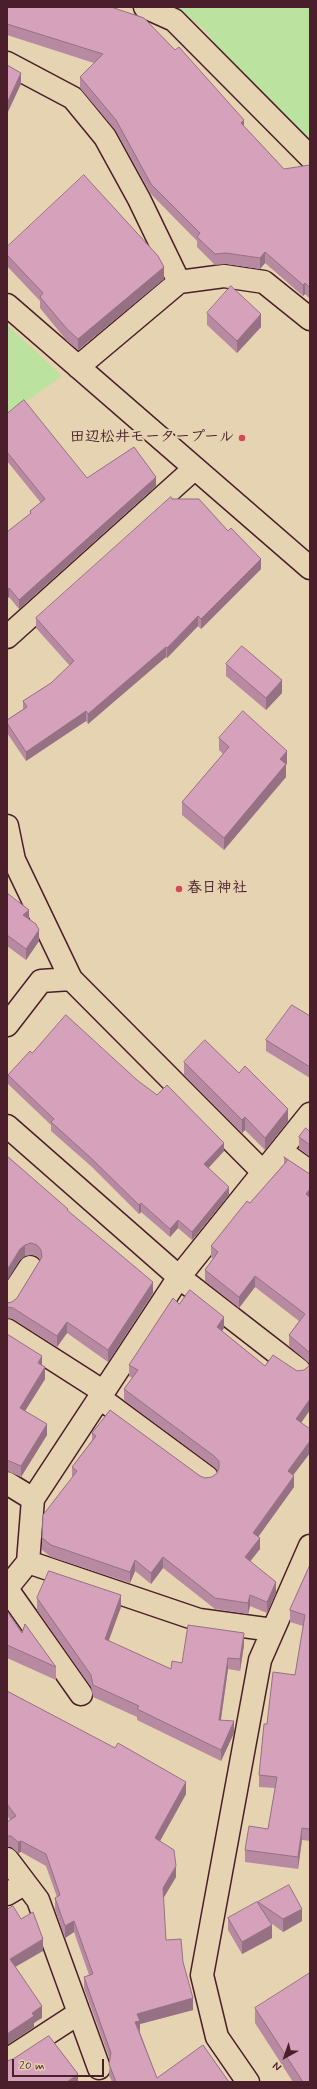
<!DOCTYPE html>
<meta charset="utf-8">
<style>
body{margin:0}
#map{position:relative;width:317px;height:2089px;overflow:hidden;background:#e6d3b1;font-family:Mynerve,sans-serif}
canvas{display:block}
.frame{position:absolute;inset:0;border:8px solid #4a1f2b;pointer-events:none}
.north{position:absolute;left:265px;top:2037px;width:40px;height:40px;-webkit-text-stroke:3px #e6d3b1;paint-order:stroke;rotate:220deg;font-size:11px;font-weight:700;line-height:16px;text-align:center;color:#4a1f2b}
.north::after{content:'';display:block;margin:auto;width:14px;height:18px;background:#4a1f2b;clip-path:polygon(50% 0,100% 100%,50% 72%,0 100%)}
.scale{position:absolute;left:12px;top:2059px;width:92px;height:18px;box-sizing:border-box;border:2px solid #4a1f2b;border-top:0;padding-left:5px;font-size:12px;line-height:14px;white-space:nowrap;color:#4a1f2b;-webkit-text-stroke:3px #e6d3b1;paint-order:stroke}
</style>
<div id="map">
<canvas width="317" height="2089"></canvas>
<div class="frame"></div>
<div class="north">N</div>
<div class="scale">20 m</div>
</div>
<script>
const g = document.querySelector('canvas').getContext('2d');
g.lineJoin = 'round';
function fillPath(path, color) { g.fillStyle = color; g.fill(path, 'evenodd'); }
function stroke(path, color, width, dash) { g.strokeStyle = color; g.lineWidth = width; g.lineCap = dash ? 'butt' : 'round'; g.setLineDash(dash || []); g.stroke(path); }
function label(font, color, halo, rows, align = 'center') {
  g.font = font + ' Mynerve,"Klee One",sans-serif'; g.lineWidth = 4; g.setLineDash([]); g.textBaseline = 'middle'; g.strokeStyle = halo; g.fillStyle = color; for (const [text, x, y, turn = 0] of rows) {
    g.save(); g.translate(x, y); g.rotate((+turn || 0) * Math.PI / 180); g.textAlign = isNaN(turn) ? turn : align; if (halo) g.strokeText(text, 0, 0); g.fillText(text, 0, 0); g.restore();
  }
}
fillPath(new Path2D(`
 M177 7H310V141L216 48 206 31Z
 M7 325 62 376 7 415Z`), '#bbe29e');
const minor = new Path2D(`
 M145 7 174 20 310 157
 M7 63 73 98 105 137 139 199 179 282
 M7 305 310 568
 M78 367 179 282 224 276 264 282 310 319
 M7 637 195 468
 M7 826 14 860 71 979 41 981 7 1025
 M71 979 263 1172
 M7 1126 179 1277 299 1370
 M281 1151 310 1172
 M7 1302 30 1267
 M7 1330 104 1392
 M100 1398 207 1477
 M7 1483 33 1499
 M28 1562 199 1620 273 1630
 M7 1588 28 1562 33 1499 179 1277 310 1114
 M7 1589 81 1694
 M7 1859 38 1900 99 2068
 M7 1894 24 1884
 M7 2060 79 2013
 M248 2082 217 2037 202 1975 260 1660 310 1546`);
stroke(minor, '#4a1f2b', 25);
stroke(minor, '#e6d3b1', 22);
fillPath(new Path2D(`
 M7 7H111L244 126 284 169 310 165V299L305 294 303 296 265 263 260 269 226 264 215 265 197 247V241L151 194 116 131 80 88V77L94 63 7 35Z
 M7 247 164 279 78 350 67 341 40 308V301L7 266Z
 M207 313 261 327 237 353 207 325Z
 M7 414 87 478 156 486 19 609 9 597 7 532 30 514V511L41 503 7 461Z
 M172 499 261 569 201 629 198 626 167 658 166 657 88 724 86 721 26 761 7 733V720L23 709V701L51 683 70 666 36 628V618Z
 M310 510V523L309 522V511Z
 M226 664 282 693 266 710 226 676Z
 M219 738 287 763 286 765V777L224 850 182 815V802L223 754 219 750Z
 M7 893 29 919 39 941 26 960 7 946Z
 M310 1016V1078L266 1051V1040Z
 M32 1053 137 1080 224 1151 208 1168 229 1195 192 1240 178 1228 170 1237 141 1212 139 1214 92 1167 51 1131V1125L8 1084V1075Z
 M184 1062 288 1121 265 1150 245 1130 242 1133 184 1075Z
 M310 1132V1157L299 1148V1137Z
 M7 1156 68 1211 153 1293 108 1362 67 1333 57 1347 13 1319 7 1318V1303L12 1302 17 1298 40 1260 37 1256 31 1255 25 1256 20 1260Z
 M284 1157 308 1173H310V1410L301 1423 310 1453 293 1475 294 1487 258 1537 260 1549 250 1561 276 1593 267 1613 250 1606 248 1614 215 1609 163 1568 151 1584 135 1571 130 1583 51 1557 42 1550V1538L72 1478V1467L92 1440V1433L205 1478 212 1477 217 1473 218 1471 214 1467 124 1400V1389L132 1378 129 1376V1365L179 1304 224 1328 222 1331 265 1366 297 1371 304 1370 309 1366 310 1364 289 1346V1335L299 1321 255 1287 239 1308 205 1281V1270L213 1259 211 1257V1246L250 1203 284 1165Z
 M7 1334 42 1366 45 1379 25 1411 47 1435 21 1477 7 1471Z
 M310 1565V1841L302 1840 298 1869 245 1862V1850L268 1829 275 1788 259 1787V1775L267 1724 295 1675 303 1626 290 1622V1610Z
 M37 1598 121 1607 108 1641 171 1669 182 1663 244 1645 240 1671 228 1669 221 1720 234 1733 221 1761 137 1720V1717L93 1697 91 1687 37 1610Z
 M7 1615 22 1633 56 1667V1680L7 1658Z
 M7 1691 186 1794 160 1841 176 1877 163 1898 166 1940 183 1962 193 2010 140 2024V2032L157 2078 229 2082H112L109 2075 110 2060 84 1988V1977L89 1975 74 1932 65 1938 55 1909V1898L57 1897 46 1866 21 1852 18 1853 11 1847H7V1822L10 1820 7 1815Z
 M258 1902 302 1921 283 1932 271 1923 272 1938 242 1954 228 1930V1918L258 1903Z
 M255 2008 310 2082H293L255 2023Z`), '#b78aa1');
fillPath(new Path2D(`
 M21 73V84L7 114V103Z
 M244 120V131L241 123Z
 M265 252V263L260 269V258Z
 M164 267V279L78 350V339Z
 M305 283V294L303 296V285Z
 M261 314V327L237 353V341Z
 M156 477V486L19 609V600Z
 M261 559V569L201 629V619Z
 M9 588V597L7 599V590Z
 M198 616V626L167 658V648Z
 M166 647V657L88 724V714Z
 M282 680V693L266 710V698Z
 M86 711V721L26 761V752Z
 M287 751V763L286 765V777L224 850V838L280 759Z
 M29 910V921L23 915Z
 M39 930V941L26 960V949Z
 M288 1109V1121L265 1150V1138Z
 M245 1117V1130L242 1133V1120Z
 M224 1143V1151L204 1173V1164Z
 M229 1187V1195L192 1240V1232Z
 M310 1189V1200L306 1194Z
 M141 1203V1212L139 1214V1205Z
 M178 1220V1228L170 1237V1229Z
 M25 1245V1256L20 1260 7 1281V1270L20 1249Z
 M255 1276V1287L239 1308V1297Z
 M153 1282V1293L108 1362V1350Z
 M224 1317V1328L217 1338V1327Z
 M67 1322V1333L57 1347V1336Z
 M42 1356V1367L38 1363Z
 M45 1367V1379L20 1419V1408Z
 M310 1399V1410L296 1430V1419Z
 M47 1424V1435L21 1477V1466Z
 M310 1441V1453L288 1482V1471Z
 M294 1476V1487L253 1544V1533Z
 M8 1487V1498L7 1500V1488Z
 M260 1538V1549L245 1568V1557Z
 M163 1557V1568L151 1584V1573Z
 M135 1560V1571L130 1583V1572Z
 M276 1582V1593L267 1613V1602Z
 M121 1595V1607L105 1651V1639Z
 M250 1595V1606L248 1614V1603Z
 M244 1633V1645L240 1671V1659Z
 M228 1658V1669L219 1732V1720Z
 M234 1721V1733L221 1761V1750Z
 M186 1782V1794L155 1850V1838Z
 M302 1828V1840L298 1869V1857Z
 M21 1841V1852L18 1853V1842Z
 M176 1866V1877L163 1899V1888Z
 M302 1909V1921L283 1932V1919Z
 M74 1921V1932L65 1938V1926Z
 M272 1925V1938L242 1954V1942Z
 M43 1939V1951L10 1970V1959Z
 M193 1998V2010L140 2024V2032L135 2022 137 2014Z
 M42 2006V2018L34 2023V2027L7 2045V2034L32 2013Z
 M78 2074V2082H67Z`), '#957183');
const building = new Path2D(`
 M7 7H111L144 18 175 50 179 47 244 120 241 123 284 169 310 165V288L305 283 303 285 265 252 260 258 226 253 215 254 197 237 200 233 151 184 116 120 80 77 103 54 7 24Z
 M7 65 21 73 7 103Z
 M84 175 158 256 164 267 78 339 67 329 40 297 43 293 7 255V247Z
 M231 286 261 314 237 341 207 313Z
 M24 400 87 478 134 447 156 477 19 600 9 588 7 590V532L31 513 30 511 45 499 7 452V414Z
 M171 497 172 499H199L228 531 231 528 261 559 201 619 198 616 167 648 166 647 88 714 86 711 26 752 7 723V720L27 707 23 701 51 683 74 661 36 618Z
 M242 646 282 680 266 698 226 664Z
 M243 711 287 751 280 759 286 764 224 838 182 802 229 747 219 738Z
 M7 893 29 910 23 915 36 924 39 930 26 949 7 935Z
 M292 1005 310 1016V1067L266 1040Z
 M66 1015 137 1080 157 1095 167 1085 224 1143 204 1164 229 1187 192 1232 178 1220 170 1229 141 1203 139 1205 92 1159 51 1122 54 1119 8 1075 30 1051 32 1053Z
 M205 1040 239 1073 245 1066 288 1109 265 1138 245 1117 242 1120 184 1062Z
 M306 1128 310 1132V1145L299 1137Z
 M7 1156 68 1209 67 1210 153 1282 108 1350 67 1322 57 1336 13 1308 7 1307V1303L12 1302 17 1298 42 1257 41 1250 37 1245 31 1243 25 1245 20 1249 7 1270Z
 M284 1157 308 1173H310V1189L306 1194 310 1198V1353L289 1335 305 1314 255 1276 239 1297 205 1270 218 1252 211 1246 247 1201 250 1203 287 1161Z
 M190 1290 224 1317 217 1327 265 1366 273 1355 297 1371 304 1370 309 1366 310 1364V1399L296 1419 310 1429V1441L288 1471 294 1476 253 1533 260 1538 245 1557 276 1582 267 1602 250 1595 248 1603 215 1598 163 1557 151 1573 135 1560 130 1572 51 1545 42 1538 43 1515 77 1471 72 1467 96 1436 92 1433 110 1410 200 1476 205 1478 212 1477 217 1473 219 1468V1461L214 1456 124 1389 138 1370 129 1365 173 1298 179 1304Z
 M7 1334 42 1356 38 1363 45 1367 20 1408 47 1424 21 1466 7 1460Z
 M310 1565V1829L302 1828 298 1857 245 1850 249 1826 268 1829 277 1777 259 1775 264 1724H267L273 1672 295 1675 305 1615 290 1610Z
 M49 1571 121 1595 105 1639 171 1669 172 1661 182 1663 188 1625 244 1633 240 1659 228 1658 219 1720 234 1721 221 1750 137 1709 139 1706 93 1685 91 1675 37 1598Z
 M9 1614 22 1633 25 1624 56 1667 7 1645V1615Z
 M7 1691 115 1748 118 1743 186 1782 155 1838 174 1850 176 1866 163 1888 166 1940 181 1939 183 1962 193 1998 137 2014 140 2021 135 2022 157 2078 203 2045 229 2082H116L109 2064 111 2053 84 1977 93 1974 74 1921 65 1926 55 1898 60 1895 46 1854 21 1841 18 1842 11 1836H7V1822L16 1816 7 1804Z
 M289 1885 302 1909 283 1919 258 1902Z
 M257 1902 272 1925 242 1942 228 1918Z
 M13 1906 21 1919 33 1912 43 1939 10 1959 42 2006 32 2013 34 2016 7 2034V1910Z
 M310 1973V2082H303L255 2008Z
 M49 2036 78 2074 67 2082H7V2061L13 2059Z`);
fillPath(building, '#d5a1bb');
stroke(building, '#957183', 1);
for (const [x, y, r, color] of [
 [242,438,4,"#d1495b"],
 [179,889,4,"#d1495b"]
]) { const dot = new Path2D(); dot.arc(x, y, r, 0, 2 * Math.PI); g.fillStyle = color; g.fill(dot); stroke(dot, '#e6d3b1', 1.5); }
label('bold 15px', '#4a1f2b', '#e6d3b1', [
 ["田辺松井モータープール",234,438],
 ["春日神社",187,889,"left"]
], 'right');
</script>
